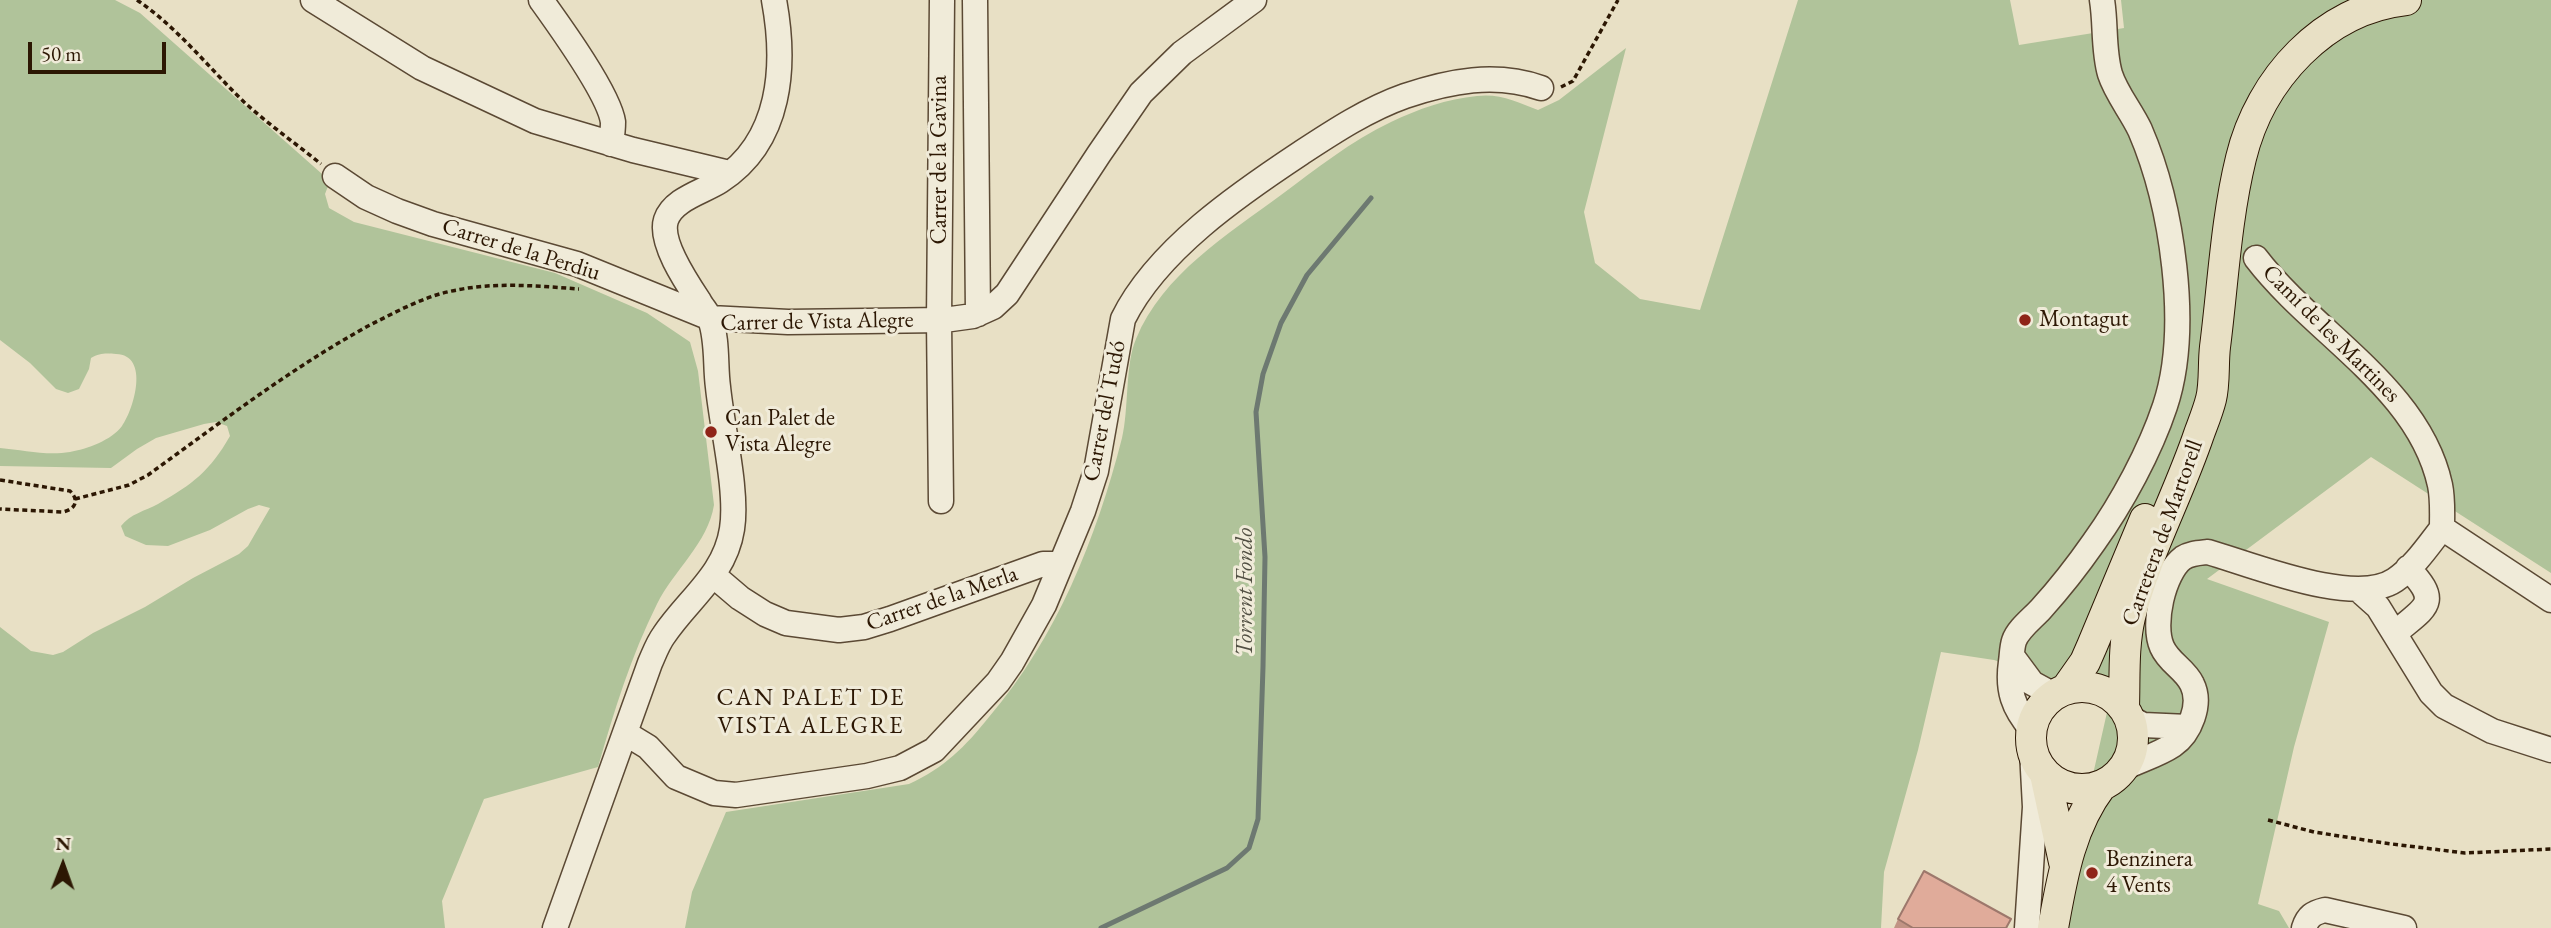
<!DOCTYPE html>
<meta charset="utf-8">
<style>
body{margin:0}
#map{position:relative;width:2551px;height:928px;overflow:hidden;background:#e8e0c5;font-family:"EB Garamond",serif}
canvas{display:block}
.north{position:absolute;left:28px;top:830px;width:70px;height:70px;-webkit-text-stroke:5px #f0ebd9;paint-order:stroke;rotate:1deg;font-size:19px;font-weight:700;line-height:28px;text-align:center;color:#2c1703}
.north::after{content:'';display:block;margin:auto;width:24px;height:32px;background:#2c1703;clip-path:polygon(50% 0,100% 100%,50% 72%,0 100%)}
.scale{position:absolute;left:28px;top:42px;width:138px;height:32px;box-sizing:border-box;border:4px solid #2c1703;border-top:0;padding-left:9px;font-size:21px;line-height:24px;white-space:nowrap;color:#2c1703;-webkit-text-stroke:5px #f0ebd9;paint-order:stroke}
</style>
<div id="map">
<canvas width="2551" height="928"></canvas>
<div class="north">N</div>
<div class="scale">50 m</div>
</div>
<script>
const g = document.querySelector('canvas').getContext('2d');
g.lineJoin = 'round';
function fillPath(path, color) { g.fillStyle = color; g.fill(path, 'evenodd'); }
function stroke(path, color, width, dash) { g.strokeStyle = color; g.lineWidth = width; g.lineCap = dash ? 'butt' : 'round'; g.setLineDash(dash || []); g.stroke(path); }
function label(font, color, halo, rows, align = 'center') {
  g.font = font + ' "EB Garamond",serif'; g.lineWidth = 6; g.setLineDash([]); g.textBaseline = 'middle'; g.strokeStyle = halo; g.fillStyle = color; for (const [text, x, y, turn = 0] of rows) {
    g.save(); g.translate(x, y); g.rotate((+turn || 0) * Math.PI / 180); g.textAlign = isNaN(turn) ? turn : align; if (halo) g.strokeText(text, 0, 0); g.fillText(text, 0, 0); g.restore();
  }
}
fillPath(new Path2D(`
 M0 0H115L140 13 330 181 325 194 329 208 354 222 555 273 647 313 690 342 698 371 714 505C708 543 674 570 657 604 631 656 614 711 598 767L484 799 442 901 445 928H0V627L31 651 53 655 63 652 93 633 145 607 193 578 239 554 248 546 270 508 259 505 248 509 210 530 168 546 146 545 125 536 121 526C130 514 145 511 158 504 193 484 210 471 230 436L227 426 216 422 204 424 156 438 137 449 111 468 0 466V448C23 450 47 456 70 452 87 449 112 440 122 426 134 409 150 355 116 354 105 353 100 353 91 358L89 369 79 389 68 393 56 389 30 363 0 340Z
 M1798 0H2010L2019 45 2124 28 2121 0H2551V573L2371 457 2207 579 2329 622 2294 747 2258 904 2279 911 2289 928H2064L2071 872 2110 699 1994 660 1941 652 1918 750 1884 872 1881 928H685L692 892 726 812 909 784C944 768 965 747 989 717 1057 637 1096 539 1122 438 1129 410 1125 364 1136 339 1163 274 1227 235 1281 195 1316 169 1351 141 1391 122 1418 109 1447 99 1477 96 1499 93 1518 102 1538 110L1559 100 1626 48 1584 212 1595 263 1640 299 1700 310Z`), '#b0c39a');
stroke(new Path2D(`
 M1101 928 1227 868 1249 848 1258 819 1263 667 1265 557 1256 412 1263 374 1281 323 1307 275 1371 198`), '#6d7971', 5);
const minor = new Path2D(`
 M313 0 422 68 535 121 633 150 729 173
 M541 0C559 25 609 94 613 122 613 129 612 137 611 144
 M975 0 978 314
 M335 176 366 197 397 211 433 224 577 264 710 318 788 322 944 320 973 316 993 307 1007 294 1099 154 1141 93 1182 53 1254 0
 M2256 258C2314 334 2419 388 2440 485 2443 499 2442 514 2442 528
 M941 501 939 320 942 0
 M713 575 740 598 765 614 786 623 839 630 864 627 890 619 1043 564H1060
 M2359 590 2378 607 2431 693 2444 706 2492 731 2551 750
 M2395 633C2427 606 2441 603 2408 568
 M2012 656 2032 683 2054 695
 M2130 718 2143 725 2188 727
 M2032 730C2013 708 2007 690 2011 662 2012 655 2012 647 2014 641 2018 629 2033 618 2041 609 2060 588 2078 565 2094 542 2122 503 2150 451 2165 406 2191 328 2172 204 2140 130 2131 111 2116 93 2110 74 2103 50 2106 24 2102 0
 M625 733 648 747 676 777 714 793 736 795 867 776 900 768 934 750 998 682 1012 662 1044 605 1083 511 1096 471 1123 319C1157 250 1239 194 1301 153 1333 132 1368 109 1405 96 1450 81 1495 72 1541 88
 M2124 768C2140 760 2158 755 2173 745 2190 733 2202 704 2192 684 2185 669 2169 663 2162 647 2152 625 2163 573 2183 558 2191 553 2199 553 2208 552 2253 565 2355 607 2395 580 2414 567 2428 546 2442 528L2551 600
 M555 928 650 663C654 654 658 643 664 635 688 599 725 575 732 529 738 491 722 428 718 387 715 366 718 340 710 319 708 313 702 307 699 301 687 283 659 242 666 220 673 199 703 192 720 181 782 141 786 65 774 0
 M2027 928 2035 807 2032 751
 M2304 928C2308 916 2313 913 2325 910L2404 928`);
const major = new Path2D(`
 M2031 738a51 51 0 1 1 102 0a51 51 0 1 1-102 0Z
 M2066 689 2085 662 2092 646 2145 519
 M2124 707C2125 677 2123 647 2130 617 2146 554 2178 496 2199 434 2203 423 2208 411 2211 399 2215 383 2213 364 2215 347 2223 284 2226 219 2241 158 2260 79 2324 9 2406 0
 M2045 774 2064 862
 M2053 928C2062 878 2070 827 2102 785`);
stroke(minor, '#5b4934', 27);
stroke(major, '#2c1703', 32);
stroke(new Path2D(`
 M137 0C178 28 209 68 244 102 268 124 295 143 321 164
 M1561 87 1573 81 1618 0
 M0 480 70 491C80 501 75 509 63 512L0 509
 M75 499 129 485 148 475C220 423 290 369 368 326 396 312 426 295 457 290 496 282 539 286 579 289
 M2268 820 2314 832 2384 843 2465 853 2551 849`), '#2c1703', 3.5, [5, 3.5]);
stroke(minor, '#f0ebd9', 24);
stroke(major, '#e8e0c5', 30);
fillPath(new Path2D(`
 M1898 919H2011L2007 928H1894Z`), '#c19384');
const building = new Path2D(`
 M1924 871 2011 919 2006 928H1913L1898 919Z`);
fillPath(building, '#e0ab9a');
stroke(building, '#9d786c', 2);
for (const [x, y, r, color] of [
 [2025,320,7,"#8f2418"],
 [711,432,7,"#8f2418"],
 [2092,873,7,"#8f2418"]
]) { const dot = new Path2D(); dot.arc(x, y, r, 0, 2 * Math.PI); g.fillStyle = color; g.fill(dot); stroke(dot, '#f0ebd9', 2.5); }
label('23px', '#2c1703', '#f0ebd9', [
 ["Carrer de la Gavina",940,160,-90],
 ["Carrer de la Perdiu",521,250,17],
 ["Carrer de Vista Alegre",817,322,-1],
 ["Camí de les Martines",2331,334,45],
 ["Carrer del Tudó",1105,411,-79],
 ["Carretera de Martorell",2163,533,-70],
 ["Carrer de la Merla",942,599,-19]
]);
label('23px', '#2c1703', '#f0ebd9', [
 ["Montagut",2039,320],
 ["Can Palet de",725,419],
 ["Vista Alegre",725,445],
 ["Benzinera",2106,860],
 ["4 Vents",2106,886]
], 'left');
label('italic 24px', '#525043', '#f0ebd9', [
 ["Torrent Fondo",1245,592,-90]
]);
g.letterSpacing = '2px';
label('24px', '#2c1703', '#f0ebd9', [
 ["CAN PALET DE",811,698],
 ["VISTA ALEGRE",811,726]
]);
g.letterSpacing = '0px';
</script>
